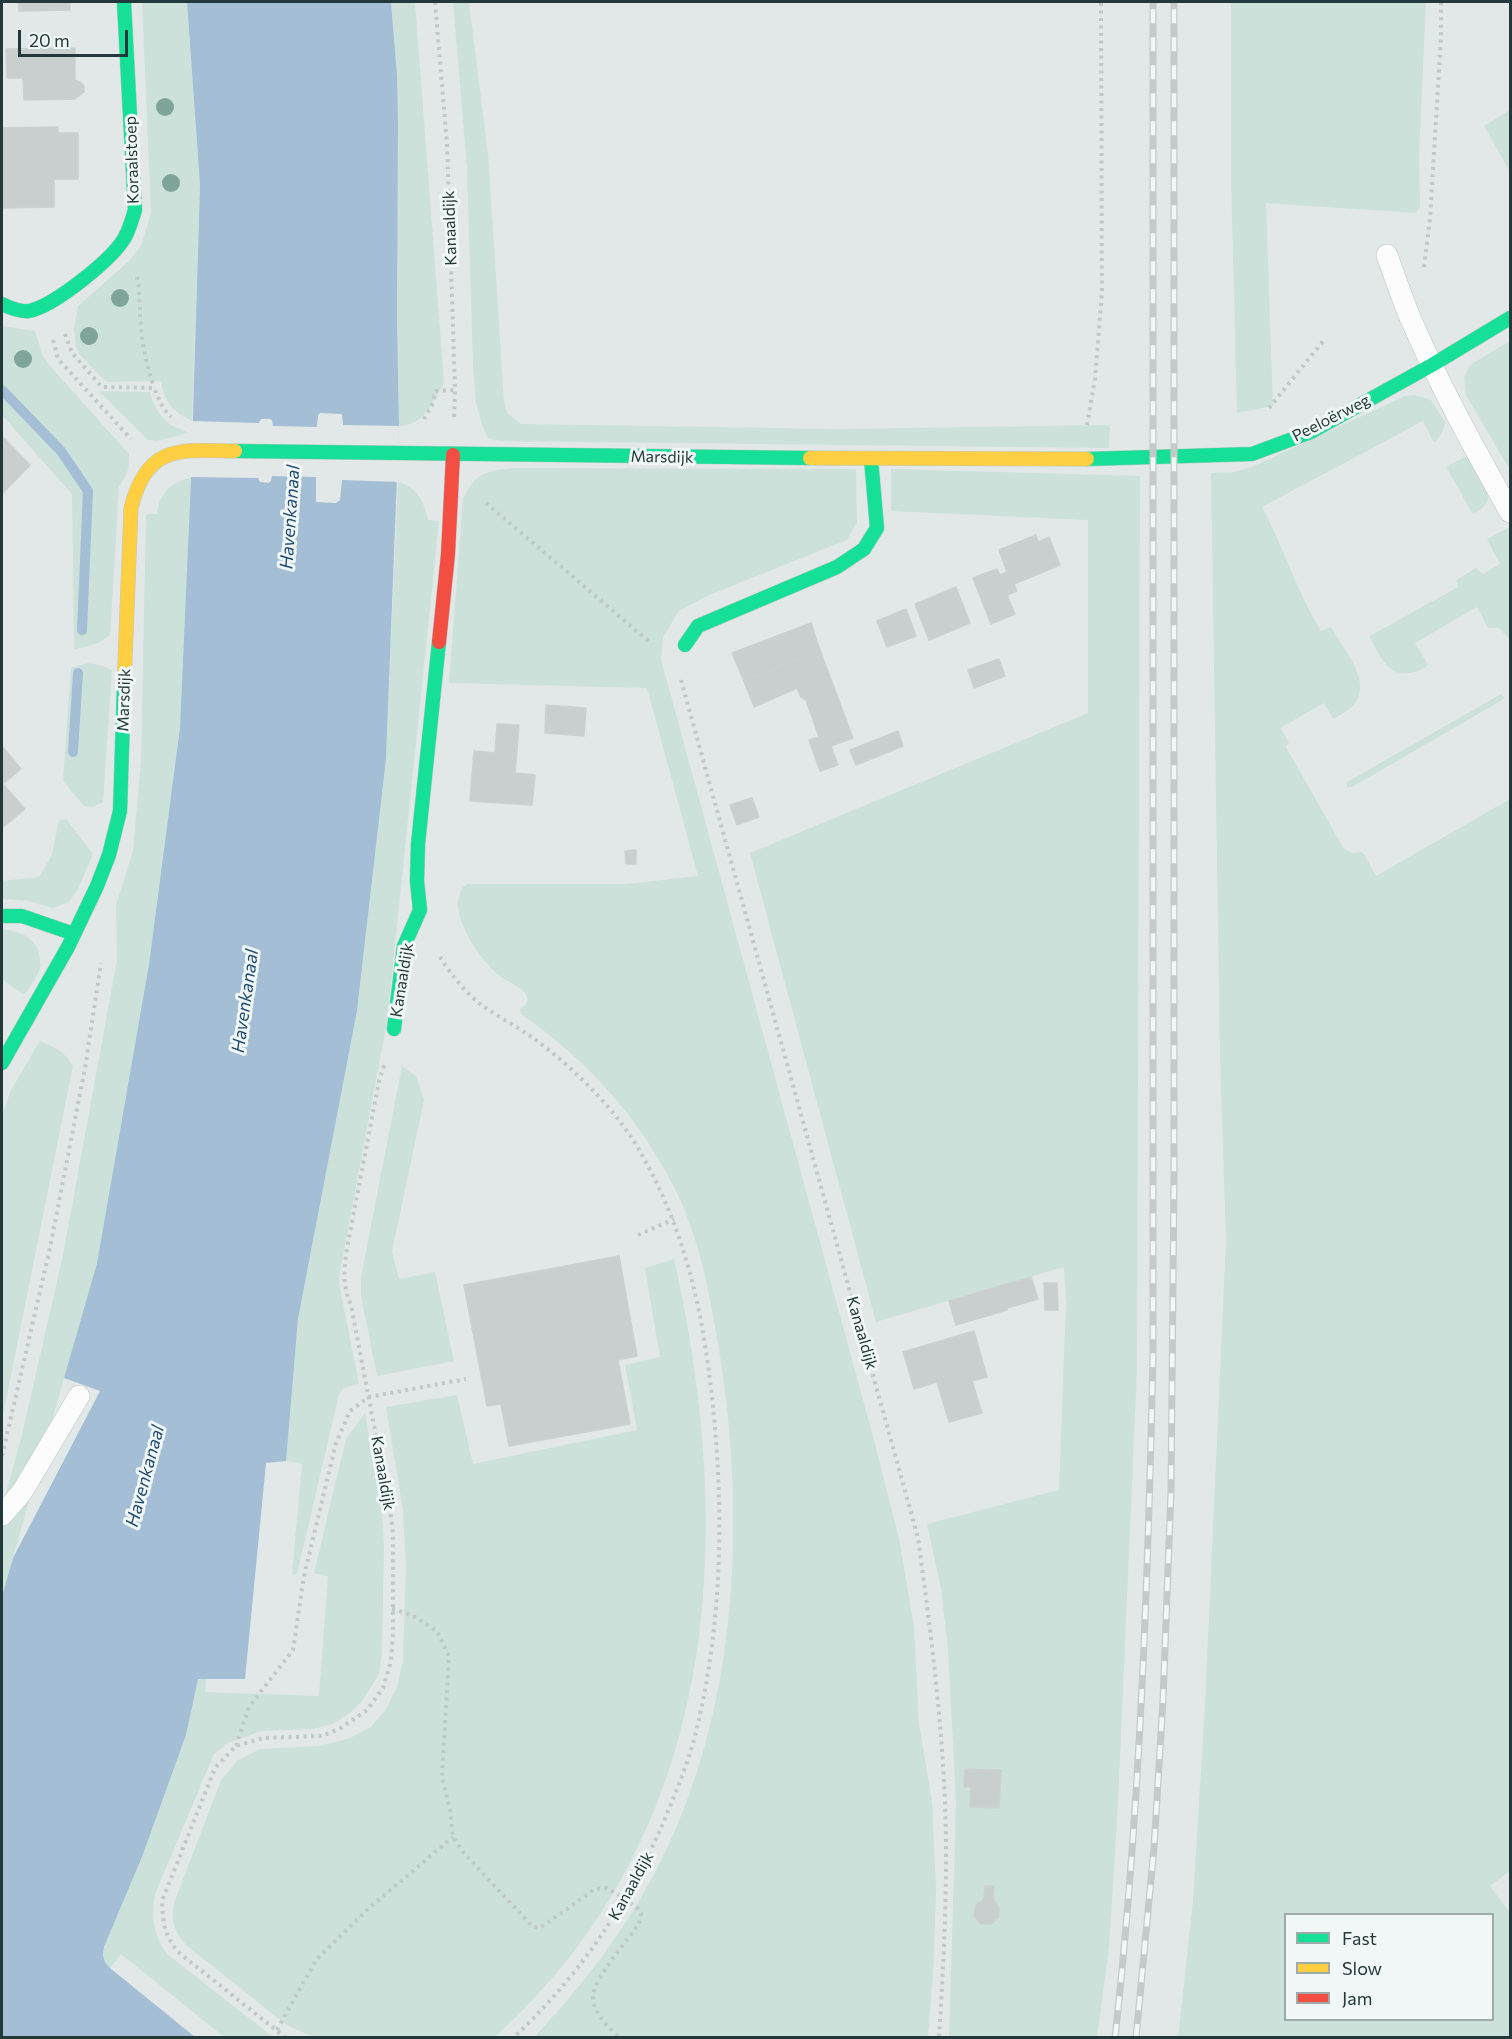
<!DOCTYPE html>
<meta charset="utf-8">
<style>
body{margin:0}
#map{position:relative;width:1512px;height:2039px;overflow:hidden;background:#e2e8e7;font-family:Commissioner,sans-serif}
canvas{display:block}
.frame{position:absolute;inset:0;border:3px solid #22383a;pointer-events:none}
.legend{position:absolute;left:1284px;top:1913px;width:210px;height:108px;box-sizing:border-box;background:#f0f7f6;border:2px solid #9eabab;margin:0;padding:8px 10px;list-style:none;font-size:18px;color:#22383a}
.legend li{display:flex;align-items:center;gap:12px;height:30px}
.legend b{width:30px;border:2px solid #9eabab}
.scale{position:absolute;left:18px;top:30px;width:110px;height:27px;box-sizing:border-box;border:3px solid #22383a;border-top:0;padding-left:8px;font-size:18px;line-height:21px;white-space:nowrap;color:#22383a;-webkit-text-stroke:4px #f0f7f6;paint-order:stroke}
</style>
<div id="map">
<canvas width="1512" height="2039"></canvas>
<div class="frame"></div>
<ul class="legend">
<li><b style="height:8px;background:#16e098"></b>Fast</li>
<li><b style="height:8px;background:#ffcf43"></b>Slow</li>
<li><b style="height:8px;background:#f24e42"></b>Jam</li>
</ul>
<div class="scale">20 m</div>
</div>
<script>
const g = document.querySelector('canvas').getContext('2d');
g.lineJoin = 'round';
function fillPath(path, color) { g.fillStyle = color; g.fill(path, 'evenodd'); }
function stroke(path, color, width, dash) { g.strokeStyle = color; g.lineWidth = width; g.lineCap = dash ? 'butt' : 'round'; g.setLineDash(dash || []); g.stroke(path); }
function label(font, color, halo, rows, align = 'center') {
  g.font = font + ' Commissioner,sans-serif'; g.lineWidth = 6; g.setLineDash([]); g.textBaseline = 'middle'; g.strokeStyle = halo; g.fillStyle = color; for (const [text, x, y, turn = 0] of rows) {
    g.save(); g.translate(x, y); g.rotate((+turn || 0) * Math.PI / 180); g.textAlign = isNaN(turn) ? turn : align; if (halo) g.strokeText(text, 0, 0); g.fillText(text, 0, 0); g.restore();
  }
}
fillPath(new Path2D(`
 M142 2H187L200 185 192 421C174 413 164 402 161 381L106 382 80 355 76 347 74 329 78 306 129 261 141 246 151 213Z
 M391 2H415L444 383C432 403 425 425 399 426 399 389 397 353 397 316 396 211 401 106 391 2Z
 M453 2H469L488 154 504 400 507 413 521 424 838 429 1110 425 1109 448 500 441 488 438 482 425 476 403 473 367 467 168Z
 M1231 2H1426L1419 156 1420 207 1416 213 1266 203 1273 406 1237 413 1231 180Z
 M1510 110V172L1484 126Z
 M2 326 35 331 43 356 50 366 129 454C130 468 127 475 119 487L110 635 98 643 74 650 72 494 2 415Z
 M1510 341V470L1466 395 1464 377 1470 365Z
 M99 391 150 392C153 405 160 417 171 425 177 428 184 430 189 433L156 441 148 440Z
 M1415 395 1431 400 1445 422 1443 431 1436 442 1433 441 1423 421 1262 507C1284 548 1297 592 1321 631L1331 627C1350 659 1384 695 1335 718H1333L1324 703 1280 728 1289 742 1286 747 1344 849 1352 853 1361 852 1364 854 1376 876 1510 799V1871L1490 1886 1510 1913V2037L1178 2038 1193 1900 1205 1704 1226 1240 1220 1056 1211 473 1234 472 1252 467 1405 396ZM1286 1914H1492V2020H1286Z
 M1467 456C1475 468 1499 492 1484 506 1480 510 1478 512 1472 513L1447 468 1449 465Z
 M511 468 856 469 857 522 847 540 709 595 679 611 663 637 661 659 874 1440 899 1538 914 1627 919 1724 932 1802 936 1888 934 1959 928 2037H534C591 1977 639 1912 673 1835 740 1685 745 1504 718 1343 709 1291 699 1237 675 1189 639 1117 587 1060 521 1014L520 1009 525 1006 528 1000C526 988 511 984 501 977 483 963 459 929 458 905 457 899 460 893 463 887L468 884H626L698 876 647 688 449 683 463 499C476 473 483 472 511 468Z
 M891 469 1140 476 1137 1370 1118 1803 1109 1948 1097 2037H949L956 1803 948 1649 941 1588 927 1524 1059 1490 1066 1303 1064 1267 876 1322 750 853 1088 713V520L891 511Z
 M191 478 180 727 149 964 97 1263 2 1596V1507L22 1435 63 1255 117 960 116 905 133 851 141 760 146 514H157C159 494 171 481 191 478Z
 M398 482C418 487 424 502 428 520L439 521 387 1022 340 1272 339 1283 359 1384 343 1388 339 1395 297 1574H292L302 1464 286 1461 298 1319 357 1011 386 759Z
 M1508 528H1510V638L1509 639 1499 628H1488L1477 607 1415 643 1428 665C1423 670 1417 672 1410 673 1388 677 1379 654 1370 638V636L1458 587 1456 580 1476 568 1483 574 1500 564 1487 539Z
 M88 663 100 665 112 670 103 802 93 807 84 806 63 781 71 668Z
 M1501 694 1504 697V699L1352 787H1347V782Z
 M66 819 93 854 78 889 69 902 53 908 29 901 2 899V881L39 877 52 855 59 820Z
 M2 929C22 931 40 939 40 962 40 965 41 968 39 971 36 979 29 988 24 995L2 979Z
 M40 1041C55 1048 64 1051 73 1066L2 1420V1115L11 1090Z
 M402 1066 416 1076 424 1100 392 1251 399 1279 435 1272 454 1361 377 1376 361 1296V1277Z
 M674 1259C737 1539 721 1833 495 2037H314L288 2026 187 1946C174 1930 171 1924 174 1903L221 1780 238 1760 260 1749 320 1746 350 1738 371 1727 386 1709 397 1687 403 1661 406 1565 403 1511 386 1407 457 1395 473 1464 637 1430 625 1365 660 1357 645 1268Z
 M365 1413 382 1510 384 1545 382 1654 379 1674 363 1700 350 1713 333 1724 313 1729 262 1731 228 1743 214 1754 155 1894C151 1919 153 1933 167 1954L273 2037H224L121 1954 110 1968C103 1961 103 1956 104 1947L142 1857 186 1735 198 1678 206 1679 205 1692 319 1696 328 1576 314 1573 346 1439Z`), '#cce1d9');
fillPath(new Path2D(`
 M187 2H391L397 75 398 124 397 316 399 426 386 759 357 1011 298 1319 286 1461 266 1463 245 1679H198L186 1735 142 1857 104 1947 103 1955 105 1962 110 1968 195 2037 2 2038V1596L13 1558 100 1391 64 1378 97 1263 149 964 180 727 191 478 200 185Z`), '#a4bfd5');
fillPath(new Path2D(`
 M320 413 342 414 343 425 399 426 398 482 342 480 340 500 336 503 316 502V477L272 476 271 481 268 483 260 482 258 478 189 477 191 421 259 423 261 419H270L272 420 273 426 317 427 318 415Z`), '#e2e8e7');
stroke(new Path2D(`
 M2 390 61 451 88 491 82 630
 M73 752 78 673`), '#a4bfd5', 10);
const building = new Path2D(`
 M19 2H70V10L19 11Z
 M75 48V80L80 82 84 86V92L75 99 24 100 23 78H7L6 49Z
 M58 127V133H78V179H54V207L2 208V128Z
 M2 436 30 465 2 494Z
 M1036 535 1038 542 1049 537 1060 565 1014 584 1017 591 1007 595 1015 614 991 624 973 578 997 569 1000 575 1007 572 999 550Z
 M956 587 970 623 929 640 915 604Z
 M906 609 916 636 887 647 877 621Z
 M811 623 820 650 744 681 732 653Z
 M820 650 853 738 831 746 838 765 820 771 809 740 819 737 806 700 801 697 797 688 754 707 744 681Z
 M999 659 1005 676 974 688 968 670Z
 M546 705 586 708 584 736 545 733Z
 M497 724 519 725 515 773 535 775 532 805 470 801 474 751 495 753Z
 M898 731 903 746 856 765 850 750Z
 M2 746 21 769 3 784 25 809 2 828Z
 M752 798 759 817 737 825 730 805Z
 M636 850V864H626L625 851Z
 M619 1256 637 1356 618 1360 630 1424 509 1446 501 1404 487 1406 464 1285Z
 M1031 1277 1038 1299 1007 1308V1310L956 1325 949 1301Z
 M1044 1283H1057L1058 1310H1045Z
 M974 1331 987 1377 972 1381 982 1413 949 1422 937 1382 914 1389 903 1352Z
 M965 1769 1001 1770 999 1808 970 1807 971 1787H964Z
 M985 1886H994L993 1899 999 1908 998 1918 991 1924H981L974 1916 976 1905 984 1899Z`);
fillPath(building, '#c9cfce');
stroke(building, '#cbd1d0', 1.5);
const lane = new Path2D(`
 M1387 255C1394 275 1401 295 1409 315 1438 383 1474 448 1510 512
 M2 1515 22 1492 79 1396`);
const fast = new Path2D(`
 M2 304C10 308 20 312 29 311 54 306 113 259 125 237 130 228 132 219 135 210L124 2
 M235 451 810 458
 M1087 459 1252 454 1311 432 1432 365 1510 318
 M685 645 698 626 837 567 864 549 877 528 871 459
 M2 916H22L74 934
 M394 1029 404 946 420 910 417 881 418 844 439 642
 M2 1063 68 947 97 886 109 855 120 811 124 686`);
const slow = new Path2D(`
 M810 458 1087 459
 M124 686 131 508C147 444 180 450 235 451`);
const jam = new Path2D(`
 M439 642 448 554 453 455`);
stroke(lane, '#bfc4c4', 22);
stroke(fast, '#bfc5c5', 15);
stroke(slow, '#bfc5c5', 15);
stroke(jam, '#bfc5c5', 15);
stroke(new Path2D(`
 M435 2 447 144 455 390 454 420
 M1424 267 1430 219 1441 37V2
 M137 277C141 294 139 311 141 329 143 349 148 369 154 388
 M65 334 72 353 102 387 154 388 163 408 171 417
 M53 340 58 359 131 439
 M1269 408 1325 339
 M424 419 432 405 436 391 455 390
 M1087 425 1095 379 1102 292 1101 2
 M486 503 652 644
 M681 680 918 1538C930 1625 941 1712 945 1801 948 1879 944 1959 939 2038
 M440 957C450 973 465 992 480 1004 497 1016 516 1026 533 1038 573 1067 618 1111 642 1155 689 1238 705 1323 714 1417 724 1521 721 1630 696 1732 689 1760 678 1787 667 1814 631 1899 581 1975 513 2038
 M638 1235 674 1219
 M2 1456 50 1248 85 1068 101 963
 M392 1609 412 1615 437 1631 449 1656 442 1777 450 1810 453 1837 463 1852 532 1926 540 1928 547 1923 595 1889 607 1888 625 1899 638 1909 641 1914 639 1924C628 1939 595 1978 593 1995 591 2011 609 2028 620 2038
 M236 1746 249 1707 293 1650 304 1576 336 1443 350 1411 369 1397 466 1379
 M277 2030 316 1960 368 1909 453 1837
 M286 2038 178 1952C164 1934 163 1924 162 1901L215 1768 236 1746 263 1738 322 1736 341 1728 367 1710 383 1688 391 1661 393 1634V1534L390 1509 351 1305C342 1284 344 1270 347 1248L379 1081 385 1063`), '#c0c8c8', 4, [3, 4.5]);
stroke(lane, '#fbfcfb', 21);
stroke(fast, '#16e098', 14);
stroke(slow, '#ffcf43', 14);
stroke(jam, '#f24e42', 14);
const rail = new Path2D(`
 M1115 2038C1140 1811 1148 1583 1153 1355V2
 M1136 2038 1154 1848 1163 1700 1171 1491 1174 1181V2`);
stroke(rail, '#c6c9ca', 7);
stroke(rail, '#f0f7f6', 4.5, [14]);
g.fillStyle = '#7fa59a';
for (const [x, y] of [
 [165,107],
 [171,183],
 [120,298],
 [89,336],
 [23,359]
]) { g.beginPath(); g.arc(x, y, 9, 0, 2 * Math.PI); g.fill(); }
label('16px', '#22383a', '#f0f7f6', [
 ["Koraalstoep",132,160,-92],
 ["Kanaaldijk",450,228,-92],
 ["Peeloërweg",1331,418,-27],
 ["Marsdijk",662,457,1],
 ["Marsdijk",124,700,-88],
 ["Kanaaldijk",402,980,-81],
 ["Kanaaldijk",862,1333,74],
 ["Kanaaldijk",383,1473,80],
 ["Kanaaldijk",631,1886,-61]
]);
label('italic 18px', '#1f4a72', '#f0f7f6', [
 ["Havenkanaal",290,517,-86],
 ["Havenkanaal",245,1001,-82],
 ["Havenkanaal",145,1476,-75]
]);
</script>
